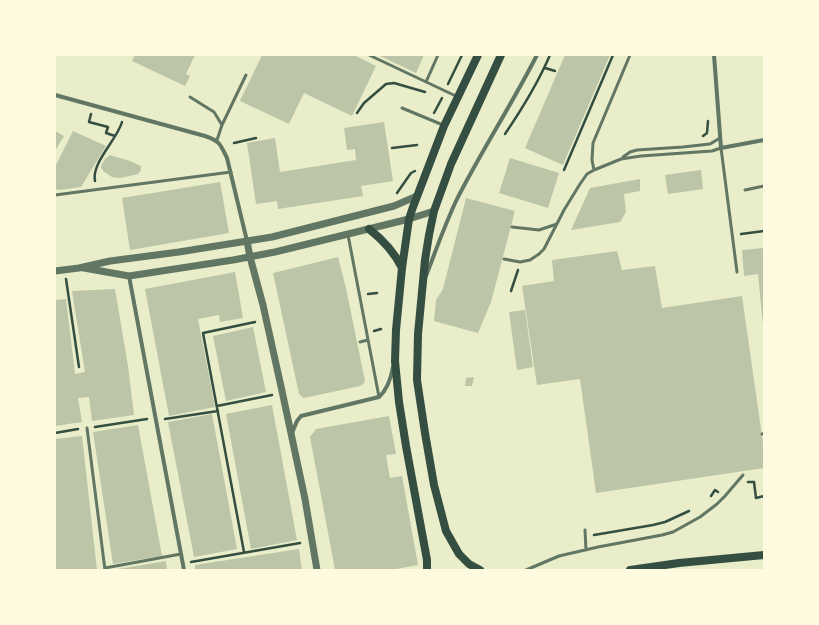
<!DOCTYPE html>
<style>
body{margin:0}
#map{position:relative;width:819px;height:625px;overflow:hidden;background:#e9edc9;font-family:"Libre Baskerville",serif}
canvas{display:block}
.frame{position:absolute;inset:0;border:56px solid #fefae0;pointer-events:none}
</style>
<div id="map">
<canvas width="819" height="625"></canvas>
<div class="frame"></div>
</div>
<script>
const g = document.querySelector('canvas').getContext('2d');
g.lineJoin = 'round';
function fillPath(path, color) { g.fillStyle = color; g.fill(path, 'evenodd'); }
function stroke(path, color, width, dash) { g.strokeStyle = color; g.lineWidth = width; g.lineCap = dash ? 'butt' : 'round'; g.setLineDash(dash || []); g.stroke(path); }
fillPath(new Path2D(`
 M135 55H195L186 74 190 76 185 86 132 61Z
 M262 55H354L376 66 352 116 304 93 289 124 240 101Z
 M378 55H424L416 73Z
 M565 55H610L563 165 525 148Z
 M384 122 393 181 361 186 363 196 278 209 277 201 256 204 247 143 275 138 280 172 356 160 355 149 347 150 344 128Z
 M55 131 64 136 55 151Z
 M73 131 106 146 81 187 60 190 55 189V167Z
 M110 155 130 161 141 166V170L138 174 120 178 112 177 103 171 101 167 102 164 105 159Z
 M510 158 559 173 548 208 499 193Z
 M701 170 703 189 668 194 665 175Z
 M640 179V191L624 194 626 212 620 222 571 230 590 188Z
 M220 182 229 233 130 250 122 198Z
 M466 198 515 211 491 302 478 333 434 321 436 300 443 289Z
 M764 248V325H763L758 274 744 276 742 250Z
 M617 251 622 270 655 266 662 308 742 296 764 450V468L596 493 580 379 537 385 522 286 554 281 552 260Z
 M338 257 346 288 365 381 363 384 360 386 304 398 301 396 299 394 273 273Z
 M235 272 243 318 220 322 219 315 198 319 215 407 169 416 145 289Z
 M115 289 128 366 134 415 92 421 89 397 78 398 82 422 55 426V300L66 299 75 374 85 372 72 291Z
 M525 310 533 367 517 370 509 312Z
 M253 327 266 392 226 401 213 336Z
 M474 377 472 386H465L466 378Z
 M272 405 297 540 251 549 226 414Z
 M212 414 237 549 194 557 168 422Z
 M389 416 396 454 386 455 388 467 390 478 402 476 418 565 391 570H335L310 437 316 429Z
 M138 425 162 556 113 564 93 432Z
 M82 436 97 570H55V439Z
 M299 549 302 570H195V565Z
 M166 561 167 570H118V569Z`), '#bcc5a7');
stroke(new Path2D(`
 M545 68 555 71
 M448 84 462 55
 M357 113 364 103 386 84 394 83 425 92
 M434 113 442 98
 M91 114 89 122 108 127 106 133 115 136
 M505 134C522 109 538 83 550 55
 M703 136 707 133 708 121
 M234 143 256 138
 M392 148 417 145
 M564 170 613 55
 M95 181C91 163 117 140 122 122
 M397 193 411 173 415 171
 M741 234 764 231
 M66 279 79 367
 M511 291 518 270
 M368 294 377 293
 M374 331 381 329
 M217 406 272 395
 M165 419 218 411
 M95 427 147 419
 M55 433 78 429
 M748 482H754L756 498 764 496
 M711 496 715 490 718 492
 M594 535 653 525 665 522 689 511
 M244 552 203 333 255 322
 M191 562 300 543`), '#344e41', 2.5);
stroke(new Path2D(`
 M369 55 458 97
 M426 82 438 55
 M190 97 214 112 222 125 217 140
 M402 108 443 125
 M222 125 246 75
 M623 157 630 152 637 150 683 147 710 144 720 138
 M594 170 592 160 593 143 630 55
 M745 190 764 186
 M55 195 231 172
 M512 227 539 230 557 224
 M348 235 379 397
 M504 259 520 262 530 260 539 254 544 249 564 210 580 184 587 174 594 170 621 159 641 156 712 151 721 148 737 272
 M360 342 368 340
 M87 428 105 570
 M762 434 764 433
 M585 530 586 550
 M105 568 181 554
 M526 570 559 556 598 547 662 535 673 532 700 517 717 504 725 496 743 475`), '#617663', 3);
stroke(new Path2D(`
 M714 55 721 148 764 140
 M55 95 205 136C220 141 220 144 227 158L247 241
 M129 276 184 570
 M426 276C436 250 445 224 457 199 482 150 512 104 537 55
 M292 433 297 421 301 416 379 397C388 389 391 378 393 367`), '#617663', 4);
stroke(new Path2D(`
 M247 241 250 257 263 305 282 391 305 499 317 570
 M84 268 129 276 233 260 275 252 409 219 434 211
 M55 271 79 268 110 261 179 252 272 237 394 206 417 196`), '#617663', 7);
stroke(new Path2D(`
 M369 229C383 240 394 251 402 268
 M427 570V560L406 446 399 402 395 361 396 330 402 268 409 219 413 207 444 126 478 55
 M480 570 469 564 459 554 446 531 434 485 425 433 417 380 418 334 425 260 429 235 434 211 451 164 501 55
 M630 570 679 563 764 555`), '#344e41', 8);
</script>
